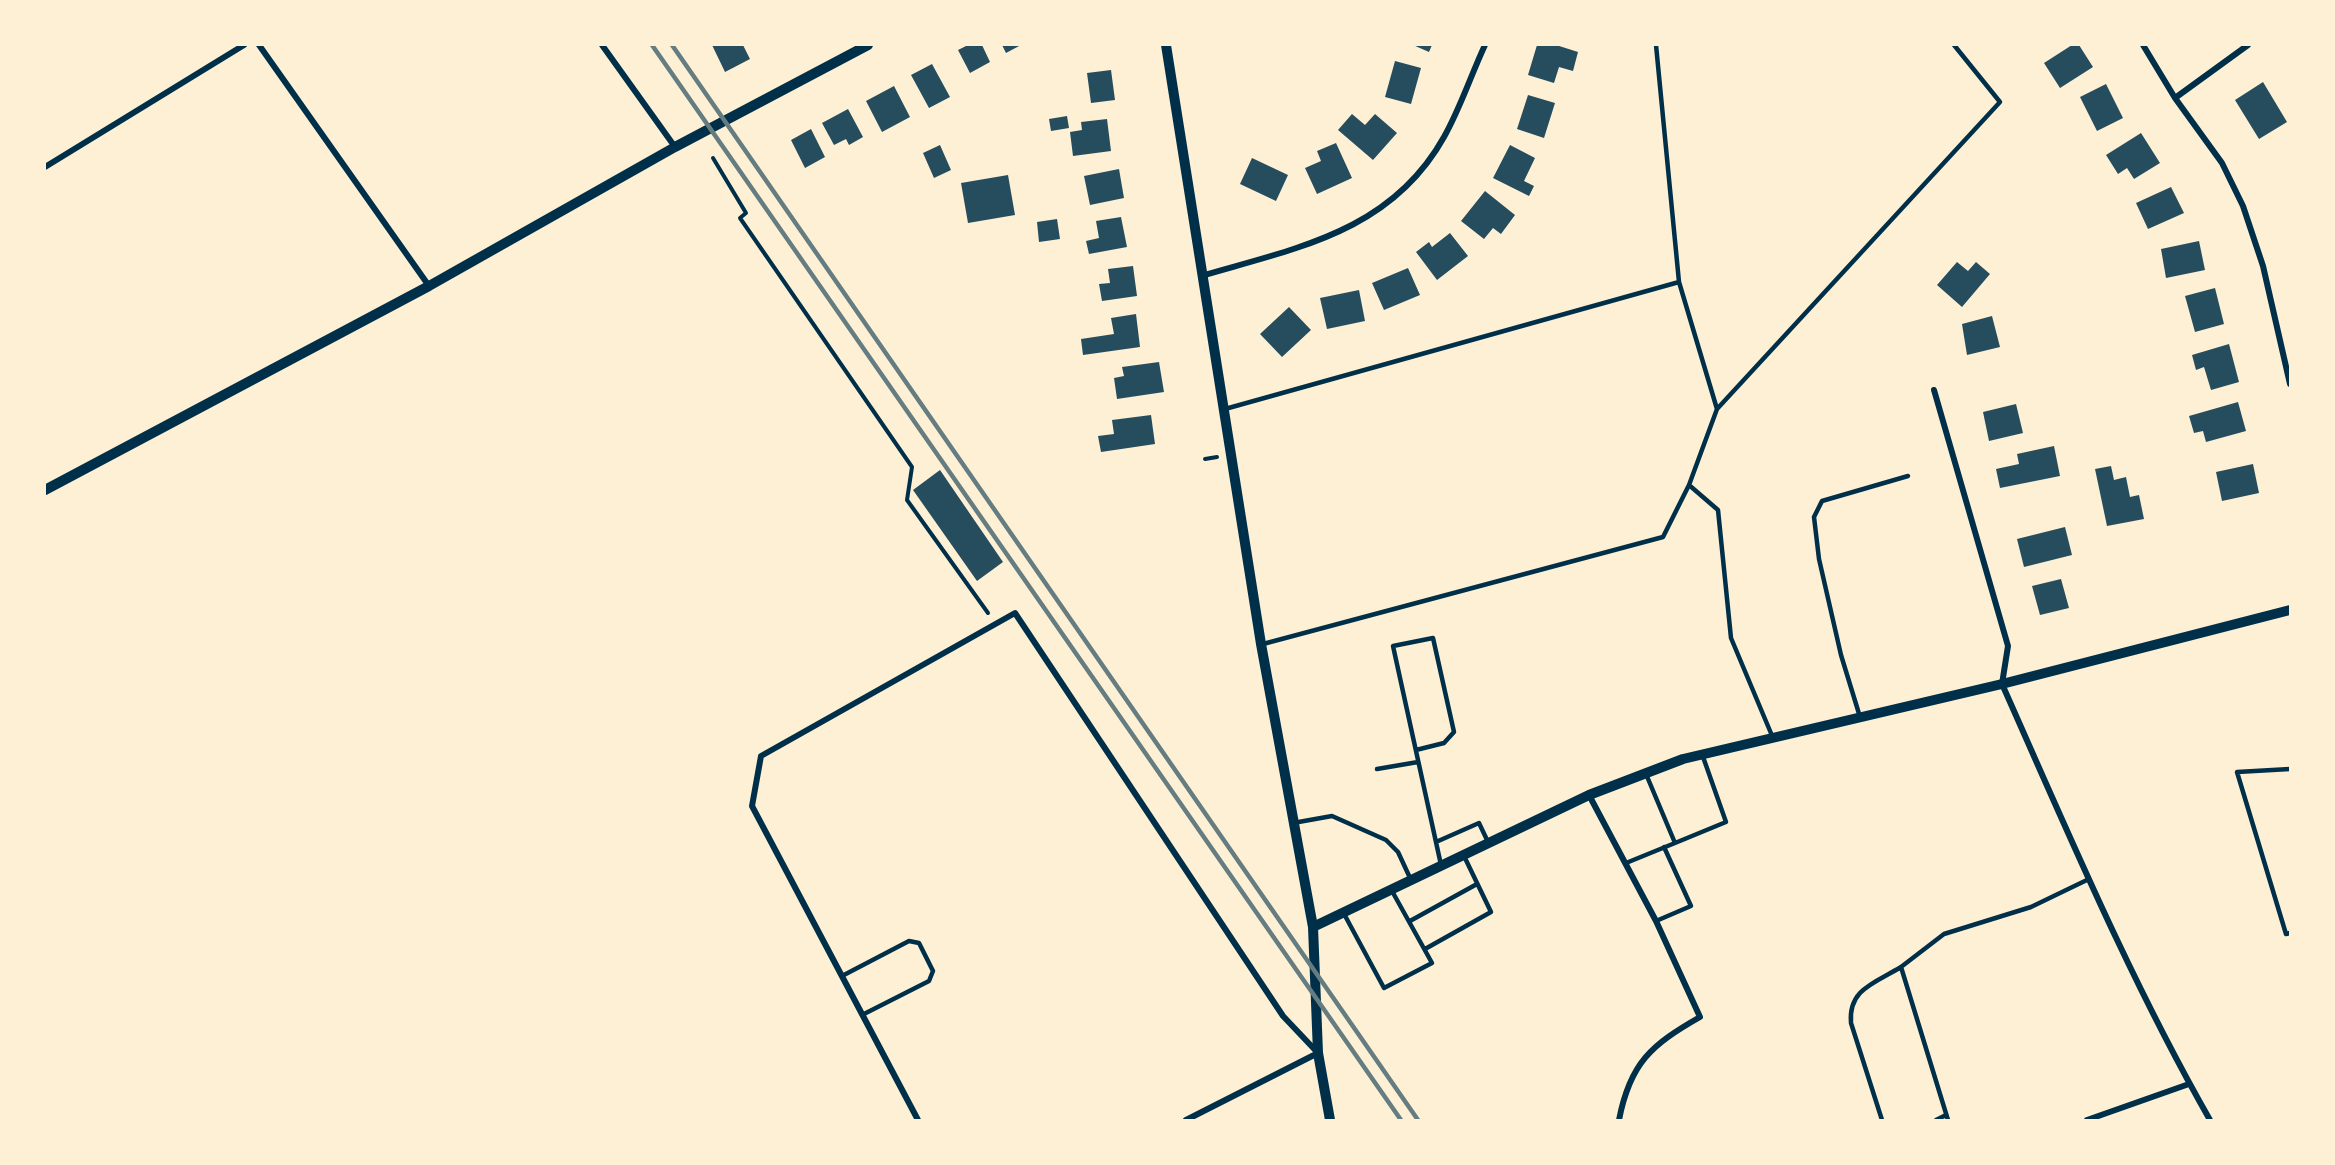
<!DOCTYPE html>
<style>
body{margin:0}
#map{position:relative;width:2335px;height:1165px;overflow:hidden;background:#fdf0d5;font-family:"Noto Sans",sans-serif}
canvas{display:block}
.frame{position:absolute;inset:0;border:46px solid #fdf0d5;pointer-events:none}
</style>
<div id="map">
<canvas width="2335" height="1165"></canvas>
<div class="frame"></div>
</div>
<script>
const g = document.querySelector('canvas').getContext('2d');
g.lineJoin = 'round';
function fillPath(path, color) { g.fillStyle = color; g.fill(path, 'evenodd'); }
function stroke(path, color, width, dash) { g.strokeStyle = color; g.lineWidth = width; g.lineCap = dash ? 'butt' : 'round'; g.setLineDash(dash || []); g.stroke(path); }
fillPath(new Path2D(`
 M712 45H743L750 59 725 72Z
 M968 45H982L990 62 970 73 958 50Z
 M1002 45H1021L1006 53Z
 M1413 45H1432L1429 52Z
 M1537 45H1556L1578 52 1573 71 1559 67 1554 83 1528 75Z
 M2072 45H2079L2093 67 2060 88 2044 63Z
 M1395 61 1421 68 1411 104 1385 97Z
 M932 64 950 97 929 108 911 75Z
 M1111 70 1115 100 1091 103 1087 73Z
 M2263 82 2287 122 2259 139 2235 100Z
 M2106 84 2123 118 2097 131 2080 97Z
 M894 86 910 117 882 132 866 101Z
 M1528 95 1555 103 1544 138 1517 129Z
 M848 109 863 137 849 145 846 139 834 145 822 123Z
 M1352 114 1365 125 1375 114 1397 133 1373 160 1338 130Z
 M1067 116 1069 128 1051 131 1049 119Z
 M1107 119 1111 151 1073 156 1070 132 1082 130 1081 122Z
 M811 129 825 157 805 168 791 140Z
 M2141 133 2160 163 2134 179 2127 168 2118 174 2106 155Z
 M1336 143 1352 178 1317 194 1305 168 1321 161 1317 151Z
 M940 145 951 170 934 178 923 153Z
 M1510 145 1535 158 1524 181 1534 186 1529 196 1493 178Z
 M1252 158 1288 175 1276 201 1240 184Z
 M1119 169 1124 198 1090 205 1084 176Z
 M1008 175 1015 215 968 223 961 183Z
 M2171 187 2184 213 2148 229 2136 203Z
 M1485 191 1515 215 1501 234 1493 228 1484 239 1461 221Z
 M1121 217 1127 247 1089 254 1086 241 1099 238 1096 221Z
 M1057 219 1060 239 1039 242 1037 222Z
 M1450 233 1468 256 1437 280 1416 252 1429 242 1432 247Z
 M2199 241 2205 270 2166 278 2161 249Z
 M1957 262 1968 271 1976 262 1990 274 1962 307 1937 285Z
 M1133 266 1137 296 1102 301 1099 284 1110 283 1108 269Z
 M1408 268 1420 295 1384 310 1372 283Z
 M2215 288 2224 324 2195 332 2185 296Z
 M1359 290 1365 321 1327 329 1320 298Z
 M1289 307 1311 330 1282 357 1260 334Z
 M1136 314 1140 347 1083 355 1081 339 1114 334 1111 318Z
 M1992 316 2000 347 1967 355 1962 324Z
 M2229 344 2239 382 2211 390 2204 367 2196 370 2192 355Z
 M1159 362 1164 392 1117 399 1114 378 1124 376 1122 367Z
 M2238 402 2246 431 2206 442 2203 431 2194 433 2189 416Z
 M2016 404 2023 433 1989 441 1983 412Z
 M1151 415 1155 444 1101 452 1098 436 1114 434 1112 420Z
 M2054 446 2060 476 2000 488 1996 469 2019 464 2017 454Z
 M2253 464 2259 493 2222 501 2216 472Z
 M2111 466 2114 480 2126 477 2130 497 2139 495 2144 519 2107 526 2095 469Z
 M940 470 1003 562 977 581 913 490Z
 M2065 527 2072 555 2024 567 2017 539Z
 M2061 579 2069 608 2040 615 2032 586Z`), '#264d5e');
stroke(new Path2D(`
 M713 158 746 213 740 218 912 467 907 500 988 613
 M1205 459 1217 457`), '#003049', 4);
stroke(new Path2D(`
 M1656 45 1679 282 1717 409
 M1225 409 1679 282
 M1689 485 1718 510 1731 638 1773 738
 M1263 644 1663 537 1689 485 1717 409 2000 102 1954 45
 M1860 717 1841 655 1819 559 1814 517 1822 501 1908 476
 M1416 750 1444 743 1454 732 1433 638 1393 646 1441 865
 M1377 769 1418 762
 M2290 769 2237 772 2286 934 2290 933
 M1646 774 1675 843 1726 822 1702 754
 M1293 823 1332 816 1386 840 1398 852 1411 880
 M1436 842 1479 823 1488 842
 M1626 863 1675 843
 M1343 912 1384 988 1432 963 1392 891
 M1410 921 1477 884
 M1656 921 1691 906 1664 847
 M1425 949 1491 912 1464 856
 M842 976 909 941 919 943 933 971 929 981 862 1015
 M1882 1120 1851 1023C1848 989 1875 983 1901 967
 M1936 1120 1946 1115
 M1948 1120 1901 967 1944 934 2031 907 2089 879`), '#003049', 4.5);
stroke(new Path2D(`
 M259 45 429 286
 M602 45 675 147
 M2143 45 2175 98 2222 163 2243 206 2263 266 2290 384
 M2175 98 2248 45
 M45 167 244 45
 M1201 276C1296 248 1391 232 1444 137 1460 109 1471 75 1485 45
 M1934 390 2008 646 2002 684C2067 830 2130 980 2210 1120
 M1589 795 1656 921 1700 1017C1651 1045 1630 1063 1619 1120
 M918 1120 752 806 761 756 1015 613 1283 1016 1318 1053 1186 1120
 M2087 1120 2189 1084`), '#003049', 6);
stroke(new Path2D(`
 M1166 45 1261 644 1313 927 1318 1053 1330 1120
 M45 490 429 286 675 147 868 45
 M1313 927 1589 795 1683 759 2002 684 2290 610`), '#003049', 10);
stroke(new Path2D(`
 M652 45 1401 1120
 M672 45 1418 1120`), '#657d81', 4.5);
</script>
